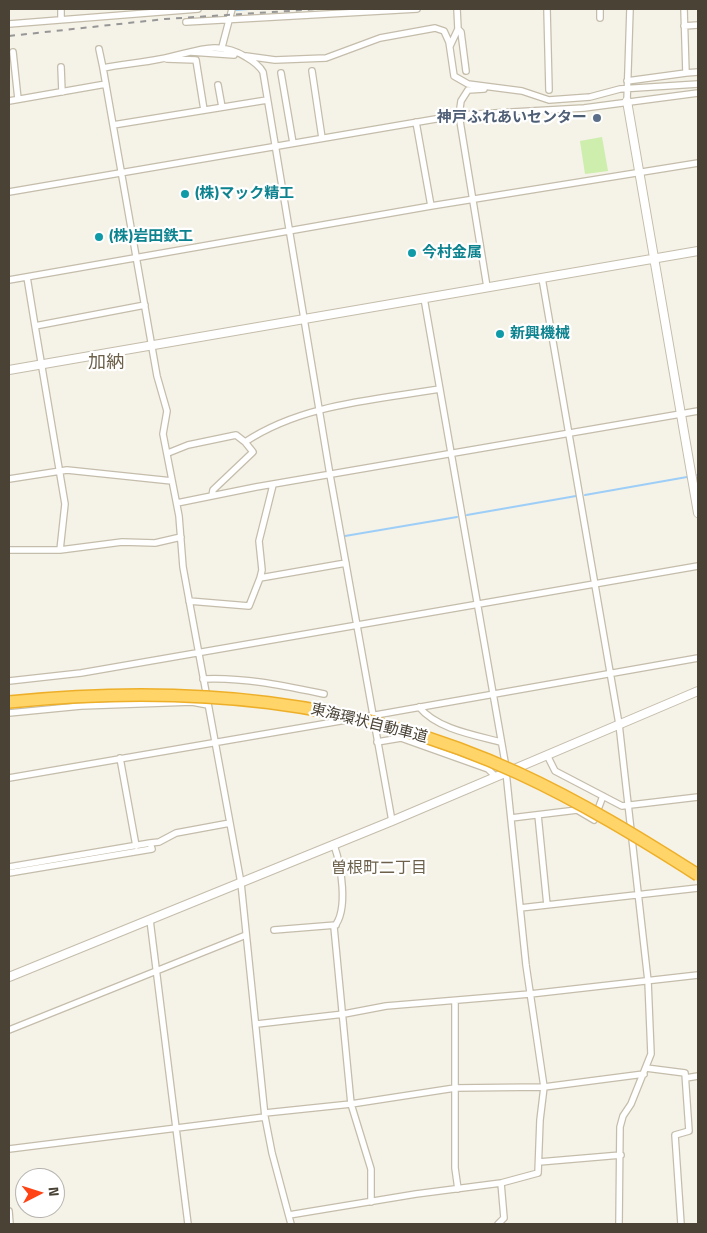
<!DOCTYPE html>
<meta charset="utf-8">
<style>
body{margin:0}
#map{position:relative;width:707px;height:1233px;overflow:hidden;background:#f5f2e7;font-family:"Titillium Web",sans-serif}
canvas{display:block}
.frame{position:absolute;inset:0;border:10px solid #494235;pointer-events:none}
.north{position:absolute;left:15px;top:1168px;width:50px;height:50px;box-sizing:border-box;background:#fff;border:1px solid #b6b3ae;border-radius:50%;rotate:85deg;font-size:14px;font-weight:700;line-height:20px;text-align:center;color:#494235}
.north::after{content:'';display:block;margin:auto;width:18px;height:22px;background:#ff4314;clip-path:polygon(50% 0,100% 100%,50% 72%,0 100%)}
</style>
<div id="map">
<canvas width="707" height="1233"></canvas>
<div class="frame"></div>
<div class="north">N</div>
</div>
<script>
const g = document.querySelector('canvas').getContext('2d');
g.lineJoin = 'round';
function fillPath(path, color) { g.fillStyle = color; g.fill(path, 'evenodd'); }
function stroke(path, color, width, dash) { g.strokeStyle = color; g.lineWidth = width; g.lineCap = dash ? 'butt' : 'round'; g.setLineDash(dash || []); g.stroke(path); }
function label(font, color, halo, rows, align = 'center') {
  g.font = font + ' "Titillium Web","Noto Sans JP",sans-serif'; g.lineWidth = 4.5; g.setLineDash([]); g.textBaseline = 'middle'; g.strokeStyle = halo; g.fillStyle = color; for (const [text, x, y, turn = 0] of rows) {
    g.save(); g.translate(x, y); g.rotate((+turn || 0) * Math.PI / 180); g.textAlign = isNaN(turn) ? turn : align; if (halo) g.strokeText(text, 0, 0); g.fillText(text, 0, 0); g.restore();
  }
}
fillPath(new Path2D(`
 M602 137 608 171 585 174 580 141Z`), '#cdeeac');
stroke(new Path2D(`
 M236 10 249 9
 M697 475H698
 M585 495 687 477
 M467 515 576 496
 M345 536 457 517`), '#9dcef8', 2);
const minor = new Path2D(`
 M61 9V19
 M457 9 458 29
 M547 9 549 90
 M600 9V18
 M684 9 686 73 698 72
 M186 22 417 9
 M9 24 198 9
 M684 26 698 25
 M450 46 458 29 461 32 466 71
 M222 47 232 9
 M99 49 103 68
 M13 52 18 99
 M191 52 234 55
 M246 56 275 60 326 58 380 38 435 28 444 31 449 42 454 76 468 84 522 91 549 100 590 97 620 89 698 84
 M167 59 196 60 204 110
 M61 67 62 92
 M312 71 322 138
 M281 73 293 143
 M627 81 686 73
 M218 85 222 107
 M484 89 468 90 461 101 459 115 487 287
 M9 101 106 84
 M627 101 630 9
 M416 122 431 206
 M113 125 267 100
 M9 192 459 115 584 108 698 93
 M27 277 35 326 145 305
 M542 278 619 724 648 981 651 1054 631 1104 623 1116 620 1127 619 1224
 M9 280 431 206 698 163
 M35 326 65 504 60 550
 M168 453 188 445 236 435 245 442
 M9 479 67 470 172 481
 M212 495 213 490 253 452 245 442C302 404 374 400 440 389
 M177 503 256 487 698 411
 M9 550H60L122 542 155 543 181 537
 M260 578 262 570 259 541 273 485
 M189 601 249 606 260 578 346 563
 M203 679C244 677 285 686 324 694
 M9 681 81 673 698 566
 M419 707C437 729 474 735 501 742
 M9 713 81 706 192 702 208 705
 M370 716 698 658
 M377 742 401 738 488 769 496 777
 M547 755 555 771 622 806 698 797
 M120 758 136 846
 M9 778 346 720
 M538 815 547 905
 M511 818 577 810 594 820 603 796
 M334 845C341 865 349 910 334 927L351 1104 371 1169V1202
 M9 867 150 843
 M9 873 152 849 150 843 159 842 176 833 230 823
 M520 908 698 888
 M150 920 188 1224
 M274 930 336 925
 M455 1001V1168L458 1189
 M257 1024 344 1014 386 1006 530 994 698 975
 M9 1030 246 935
 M646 1068 685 1073 689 1131 675 1135 681 1224
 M686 1078 698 1076
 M265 1113 351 1104 455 1088 544 1087 644 1074
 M9 1149 265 1117
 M539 1162 621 1155
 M9 1211 10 1224
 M289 1215 416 1194 501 1183 538 1173 540 1120 544 1087 526 965 505 762 424 298
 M291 1224 272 1153 265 1117 241 883 183 567 179 516 163 434 167 411 157 376 103 68C122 64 141 63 160 59 191 54 216 38 246 57 253 61 259 65 263 72L330 475 392 821
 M498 1224 504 1218 501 1183`);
const tertiary = new Path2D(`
 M627 101 698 513
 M9 370 698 251
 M9 977 392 821 698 691`);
stroke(minor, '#c5bdab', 8);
stroke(tertiary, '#c5bdab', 10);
stroke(minor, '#fff', 5.5);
stroke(tertiary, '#fff', 8);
stroke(new Path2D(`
 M9 36 165 19 319 9`), '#979797', 2, [6, 6]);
const motorwayBridge = new Path2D(`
 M9 702C185 684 355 698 518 773 581 802 640 838 698 875`);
stroke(motorwayBridge, '#eeaf28', 14, []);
stroke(motorwayBridge, '#ffd468', 11);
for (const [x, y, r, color] of [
 [597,118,5,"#5c6f8a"],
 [185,194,5,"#0f9aa8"],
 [99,237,5,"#0f9aa8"],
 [412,253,5,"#0f9aa8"],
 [500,334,5,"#0f9aa8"]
]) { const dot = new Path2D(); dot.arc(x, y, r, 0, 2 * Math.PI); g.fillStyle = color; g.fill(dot); stroke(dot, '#fff', 2); }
label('bold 15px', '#4e5e75', '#fff', [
 ["神戸ふれあいセンター",587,118]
], 'right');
label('bold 15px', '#0d838f', '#fff', [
 ["(株)マック精工",195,194],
 ["(株)岩田鉄工",109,237],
 ["今村金属",422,253],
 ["新興機械",510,334]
], 'left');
label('15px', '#494235', '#fff', [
 ["東海環状自動車道",369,724,14]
]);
label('16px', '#6d614b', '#fff', [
 ["曽根町二丁目",379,869]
]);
label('18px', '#6d614b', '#fff', [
 ["加納",106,364]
]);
</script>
